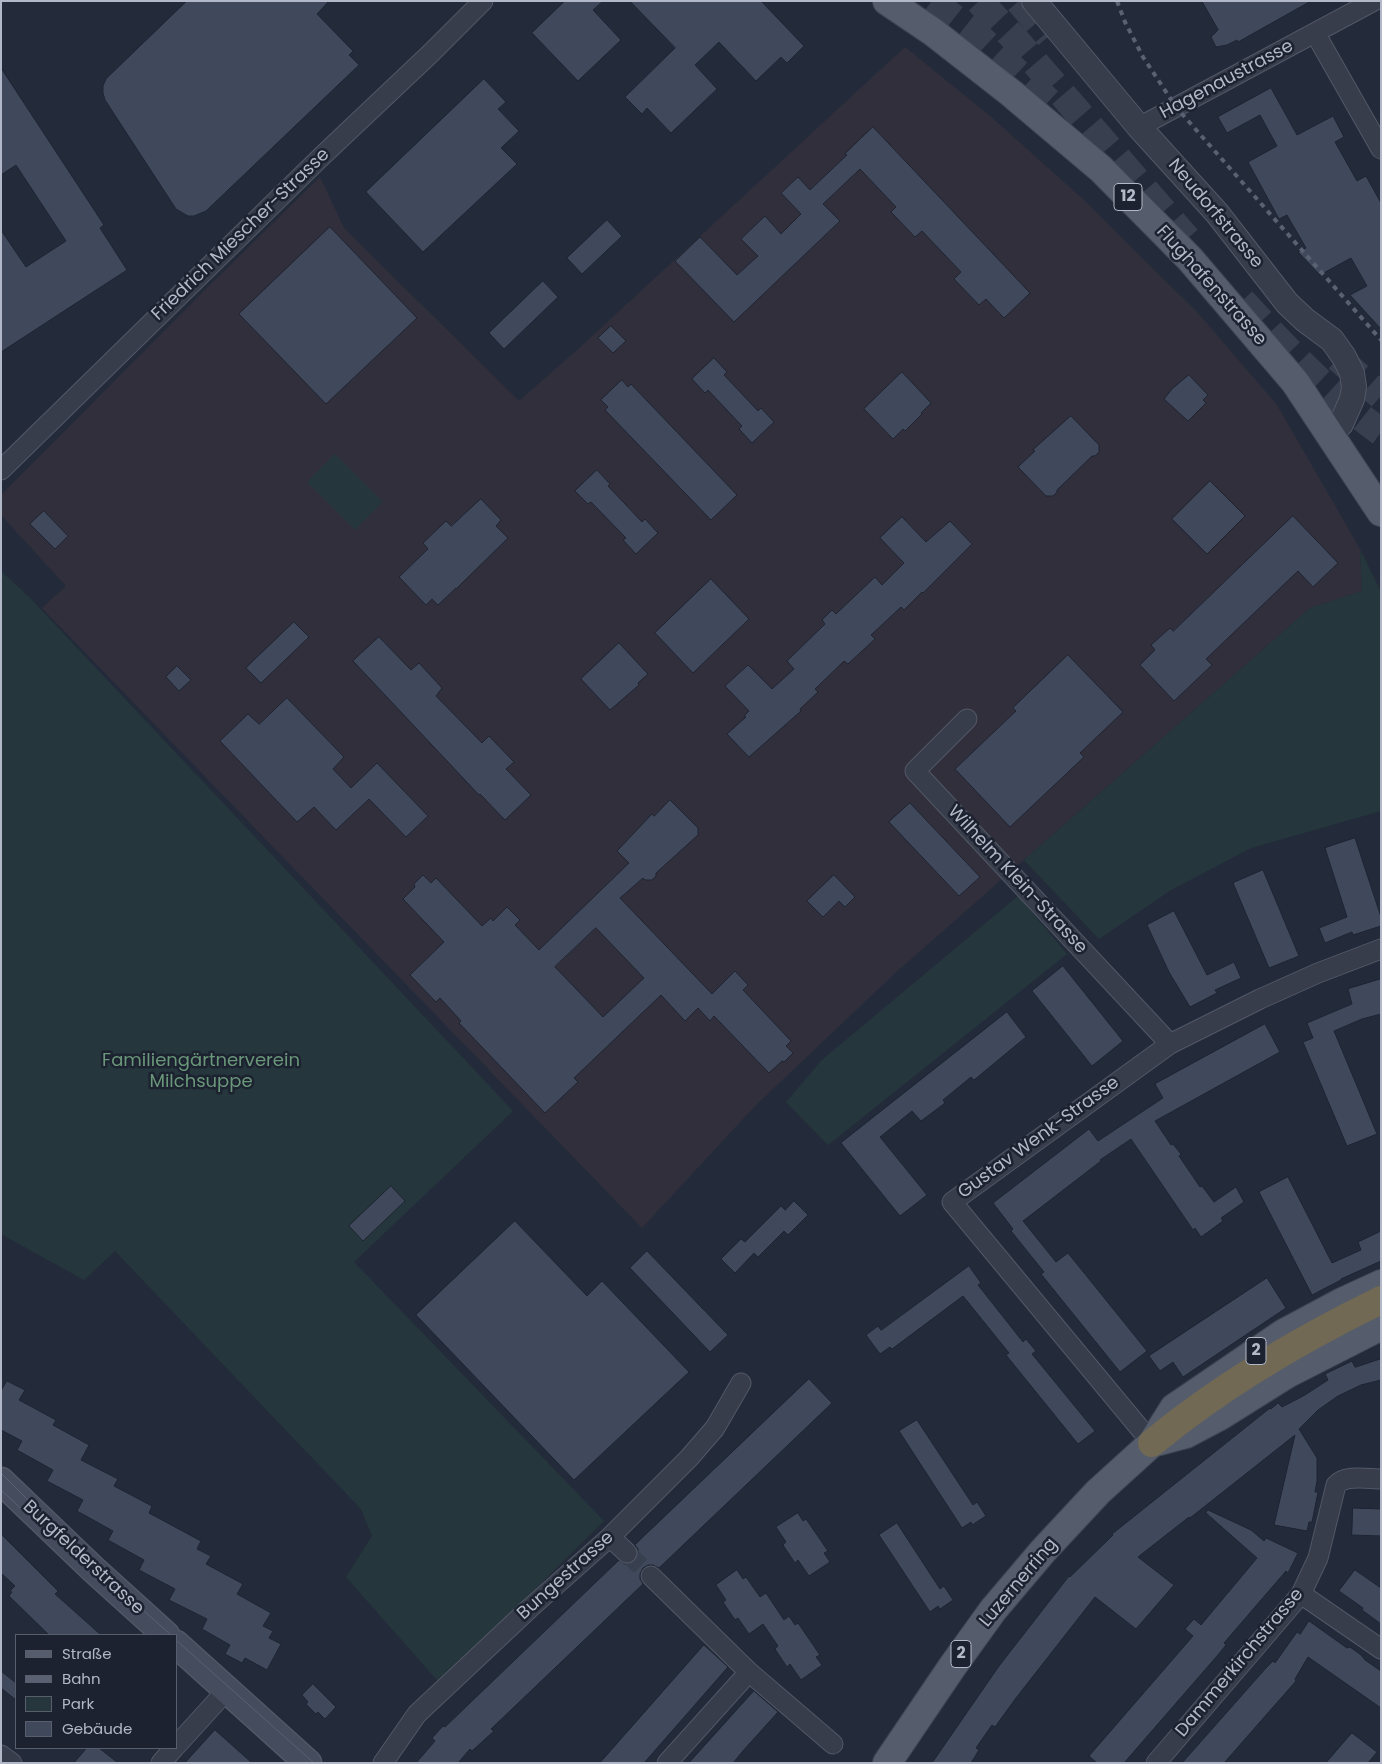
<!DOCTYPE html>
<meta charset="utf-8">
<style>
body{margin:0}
#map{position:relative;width:1382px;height:1764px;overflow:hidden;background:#232b3b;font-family:Poppins,sans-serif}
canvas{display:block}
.frame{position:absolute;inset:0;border:2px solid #b2b8c7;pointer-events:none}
.legend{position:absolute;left:15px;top:1634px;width:162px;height:115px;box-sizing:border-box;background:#1c2230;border:1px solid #585e6c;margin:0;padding:6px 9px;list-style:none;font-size:15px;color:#b2b8c7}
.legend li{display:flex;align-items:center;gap:10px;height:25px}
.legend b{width:25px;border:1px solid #585e6c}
</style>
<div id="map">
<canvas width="1382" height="1764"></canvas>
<div class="frame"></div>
<ul class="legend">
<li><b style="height:6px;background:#555c6b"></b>Straße</li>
<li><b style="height:6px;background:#596172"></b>Bahn</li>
<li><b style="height:14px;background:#25373c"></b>Park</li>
<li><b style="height:14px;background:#40495b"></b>Gebäude</li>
</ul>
</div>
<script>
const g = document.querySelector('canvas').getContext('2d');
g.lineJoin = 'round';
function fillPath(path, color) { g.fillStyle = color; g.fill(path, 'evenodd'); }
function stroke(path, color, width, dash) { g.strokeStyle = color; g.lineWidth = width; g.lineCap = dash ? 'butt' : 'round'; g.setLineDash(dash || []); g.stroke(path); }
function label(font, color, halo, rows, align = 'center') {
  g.font = font + ' Poppins,sans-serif'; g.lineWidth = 5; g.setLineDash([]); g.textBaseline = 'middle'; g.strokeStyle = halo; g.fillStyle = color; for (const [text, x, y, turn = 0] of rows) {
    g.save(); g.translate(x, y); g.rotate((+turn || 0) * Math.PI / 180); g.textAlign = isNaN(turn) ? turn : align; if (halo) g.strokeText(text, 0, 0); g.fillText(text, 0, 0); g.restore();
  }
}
fillPath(new Path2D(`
 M905 47 990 116 1085 201 1197 312 1277 405 1360 549 1362 591 1310 608 893 975 755 1106 642 1228 42 608 66 586 1 515V495L212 283 320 177 344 228 519 401 576 351Z`), '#322f3c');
fillPath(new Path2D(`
 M335 454 383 502 355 530 307 482Z
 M1360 549 1381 592V811L1251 848 1171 890 1099 939 1024 860 1310 608 1362 591Z
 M1 571 30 598 513 1111 354 1262 604 1521 523 1601 437 1680 346 1577 372 1536 361 1509 115 1251 84 1280 1 1234Z
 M1018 896 1067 954 828 1145 786 1102 822 1060Z`), '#25373c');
const building = new Path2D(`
 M187 1H329L317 14 353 51 349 55 359 65 206 211 194 216H188L176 209 105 100 103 93V86L106 79Z
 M565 1H603L593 10 621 40 578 81 532 33Z
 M630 1H761L804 46 787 63 781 57 756 81 719 42 695 65 717 89 671 133 647 108 642 114 625 97 675 48Z
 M1202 1H1311L1238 42 1237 40 1227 45 1216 47 1211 37 1218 30Z
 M1 68 104 225 100 228 127 270 1 352V230L26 267 66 241 16 165 1 175Z
 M484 79 506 102 498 109 519 131 501 148 517 164 423 252 366 192Z
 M1271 88 1297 135 1333 116 1344 137 1335 142 1357 181 1366 176 1381 203V329L1350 295 1367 286 1351 258 1320 275 1298 252 1306 248 1287 215 1279 219 1248 162 1277 146 1260 115 1227 133 1218 117Z
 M873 127 1030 293 1004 318 986 299 979 305 954 279 961 272 922 231 915 237 891 212 896 207 860 169 823 204 840 221 734 322 675 261 700 237 737 275 758 256 741 239 765 216 781 234 801 214 781 193 798 177 810 190 847 155 845 154Z
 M607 220 622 236 582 274 567 258Z
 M330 227 417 318 326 404 239 314Z
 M543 281 558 297 504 349 489 333Z
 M611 326 626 341 613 353 598 338Z
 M714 358 727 372 724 375 758 411 761 408 774 422 752 443 739 429 742 426 708 390 705 393 692 379Z
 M902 372 931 403 921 413 922 414 905 431 903 429 893 439 864 409Z
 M1189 375 1208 395 1203 400 1206 403 1188 421 1164 399 1172 389Z
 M622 380 628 387 631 384 737 495 711 520 605 410 608 407 601 400Z
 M1071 416 1099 445V452L1095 456H1092L1057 490V492L1053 496H1046L1018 467 1035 451 1033 450Z
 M597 470 610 484 608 486 642 522 645 519 658 533 636 554 623 540 626 538 591 502 588 504 575 491Z
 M1210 481 1245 516 1207 554 1172 519Z
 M481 499 501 520 496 526 508 538 456 589V588L438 605 432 599 426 605 399 577 428 549 423 543 446 521 451 526Z
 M44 511 68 536 55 549 30 524Z
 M1293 516 1338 563 1313 587 1298 571 1206 659 1212 665 1174 701 1140 665 1155 650 1151 645 1170 628 1173 631Z
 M902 517 926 542 950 521 972 544 923 593 922 592 904 610 901 607 871 635 875 639 848 664 844 661 815 689 818 692 800 709 801 711 749 757 727 734 746 717 744 716 749 711 725 686 748 665 772 689 794 669 787 661 825 624 822 620 832 610 836 614 875 577 882 585 904 563 880 538Z
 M711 579 749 619 693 673 655 633Z
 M294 622 309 637 261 683 246 668Z
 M379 637 411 670 419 663 442 688 436 696 482 743 489 736 514 762 506 769 531 795 505 820 480 794 479 795 353 661Z
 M619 643 648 674 638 683 639 685 610 710 581 679Z
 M1068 655 1123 712 1080 753 1084 757 1010 827 955 769 1016 711 1013 708Z
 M177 666 191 680 179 691 166 677Z
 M287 698 344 757 333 769 351 788 377 763 428 816 406 837 369 799 336 830 314 807 297 822 220 741 248 714 259 724Z
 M670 800 698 828V835L656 873V876L652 880H645L643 878 620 898 712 994 735 971 748 985 743 990 791 1041 786 1046 793 1053 784 1062 782 1061 769 1073 714 1016 710 1021 698 1008 685 1021 661 995 574 1078 578 1082 545 1113 459 1023 461 1021 440 998 436 1002 410 975 444 942 403 899 415 887 414 884 423 875 431 883 436 878 482 926 491 918 493 921 507 907 520 920 515 925 539 950 629 863 617 851 652 814 654 816ZM596 928 644 978 603 1017 555 967Z
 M910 803 980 877 959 896 889 822Z
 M1355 838 1381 917V926L1353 935 1352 932 1325 943 1319 928 1347 917 1325 848Z
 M1263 870 1299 956 1269 968 1233 883Z
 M834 875 855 897 845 907 839 901 823 917 807 901Z
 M1174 911 1207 975 1234 962 1241 978 1215 990 1217 993 1190 1007 1169 972 1147 925Z
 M1063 966 1123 1041 1092 1066 1032 991Z
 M1381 979V1014L1362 1019 1334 1031 1377 1134 1347 1146 1303 1042 1313 1038 1307 1023 1352 1004 1348 989Z
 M1007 1012 1026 1037 974 1080 971 1077 943 1100 945 1103 921 1121 912 1111 880 1137 927 1195 900 1216 841 1143Z
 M1265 1024 1280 1052 1155 1121 1171 1145 1173 1144 1181 1154 1179 1156 1200 1187 1202 1186 1214 1202 1236 1187 1244 1202 1221 1218 1223 1221 1201 1237 1195 1228 1193 1230 1131 1139 1100 1160 1101 1161 1023 1221 1056 1262 1068 1253 1147 1351 1120 1372 1041 1274 1044 1272 1011 1231 1013 1229 993 1203 1089 1129 1098 1141 1163 1098 1155 1084Z
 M1288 1177 1332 1263 1361 1250 1358 1242 1381 1231V1261L1341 1279V1280L1312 1295 1259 1192Z
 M391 1186 405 1201 363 1241 349 1226Z
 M794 1201 808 1215 788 1235 784 1231 758 1257 754 1253 735 1273 721 1259 741 1239 745 1242 781 1206 785 1210Z
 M515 1221 587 1296 602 1281 689 1372 574 1480 416 1315Z
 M647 1251 728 1335 710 1352 630 1268Z
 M969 1266 981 1283 978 1285 1023 1342 1026 1339 1036 1351 1032 1354 1095 1431 1078 1444 1006 1355 1009 1353 963 1296 892 1349 890 1347 880 1354 866 1335 878 1326 881 1330Z
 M1267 1278 1286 1308 1183 1377 1173 1362 1160 1371 1149 1356Z
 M1381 1359V1380L1361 1385 1338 1396 1318 1410 1299 1429 1317 1458V1481L1315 1492H1318L1312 1522H1309L1307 1531 1274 1525 1295 1435 1190 1518 1189 1517 1138 1557 1174 1585 1136 1629 1095 1597 1016 1698 995 1727 992 1725 976 1748 979 1750 971 1763H932L999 1666 1069 1576 1070 1577 1113 1535 1112 1534 1270 1408 1271 1409 1278 1403 1282 1407 1305 1395 1328 1380 1325 1374 1352 1361 1355 1367Z
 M809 1379 832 1403 659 1568 653 1565H648L643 1568 640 1574V1579L643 1584 491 1729 494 1731 472 1751 470 1749 458 1763H416L435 1741 432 1738 443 1726 445 1727 619 1560 625 1564H631L635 1561 638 1555V1549L635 1545Z
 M7 1381 25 1390 19 1400 56 1420 53 1425 89 1445 81 1460 118 1479 114 1486 152 1506 149 1513 201 1541 197 1549 211 1556 206 1564 243 1584 237 1594 271 1613 263 1626 273 1631 269 1638 281 1644 267 1670 245 1658 242 1663 225 1654 230 1645 202 1629 207 1619 169 1600 175 1589 139 1570 144 1560 108 1540 113 1531 77 1511 83 1500 47 1481 53 1470 17 1450 22 1441 1 1430V1391Z
 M917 1420 973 1505 977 1502 986 1516 972 1525 971 1522 962 1528 899 1431Z
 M1353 1508 1381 1509V1536L1352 1535Z
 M1208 1510 1251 1530 1264 1541 1266 1538 1298 1553 1288 1573 1286 1571 1224 1643 1226 1645 1217 1656 1124 1763H1097L1089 1756 1193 1636 1185 1629 1194 1619 1201 1625 1257 1558 1206 1513Z
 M798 1513 803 1521 806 1519 828 1551 824 1553 830 1562 809 1576 798 1560 795 1563 783 1545 786 1542 776 1527Z
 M897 1523 940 1589 944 1586 953 1600 940 1609 938 1606 930 1612 879 1535Z
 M1 1534 58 1591 55 1594 101 1635H49L9 1596 12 1592 10 1591 15 1586 1 1573Z
 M737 1570 743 1579 746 1577 760 1597 766 1593 784 1620 789 1616 795 1625 798 1623 820 1655 816 1657 822 1665 801 1680 790 1664 787 1667 775 1649 778 1646 763 1624 749 1634 738 1618 735 1620 723 1602 726 1600 716 1585Z
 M1355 1570 1381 1588V1624L1362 1610 1363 1608 1339 1591Z
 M1309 1621 1347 1648 1350 1647 1361 1655 1365 1660 1381 1671V1708L1308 1657 1295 1679 1296 1681 1224 1763H1182L1266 1668 1273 1661 1275 1663 1297 1632 1300 1634Z
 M704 1645 728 1667 644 1763H600Z
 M1 1671 16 1683V1700L1 1688Z
 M313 1684 336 1707 325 1719 318 1712 316 1714 306 1704 308 1702 302 1695Z
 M754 1691 778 1712 742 1752 733 1763H689Z
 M215 1730 252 1763H185Z
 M1352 1733 1377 1752 1368 1763H1326Z
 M87 1748H99L118 1763H74Z`);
fillPath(building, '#40495b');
stroke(building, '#1e2432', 1);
stroke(new Path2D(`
 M627 1553 651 1576`), '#384050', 19, [19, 9]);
stroke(new Path2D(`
 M932 1 982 40 1049 102
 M979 1 1013 37 1187 239
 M1019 1 1049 36
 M1242 301C1285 348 1329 395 1381 432
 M1338 358 1381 396`), '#384050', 28, [28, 14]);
const minor = new Path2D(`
 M1315 33 1381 149
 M1139 127 1374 1
 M1 470 322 156 431 53 483 1
 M967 719 915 771 1170 1044
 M1152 1443 952 1202 1170 1044 1260 999 1318 973 1381 949
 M610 1537 627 1553
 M651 1576 749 1672 833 1744
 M1301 1594 1381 1649
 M176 1746 227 1690
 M1 1755 12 1763
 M161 1763 174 1748
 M383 1763 417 1714 530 1608 610 1537 689 1458 715 1428 741 1383
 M667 1763 749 1672
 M1156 1763 1301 1594 1318 1558 1336 1485C1345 1474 1368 1479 1381 1479`);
const tertiary = new Path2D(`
 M1034 1 1139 127 1217 213 1287 303 1305 320 1332 340 1344 357 1352 373 1354 387 1352 399 1341 424 1330 433`);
const secondary = new Path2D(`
 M1 1481 93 1569 166 1635
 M176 1644 308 1763`);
const primary = new Path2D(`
 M887 1 933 32 1011 93 1101 169 1190 259 1295 382 1381 512
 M1152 1443 1186 1434 1220 1416 1287 1374 1381 1326
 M887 1763 952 1667 993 1610 1043 1551 1098 1492 1152 1443 1174 1408 1284 1333 1342 1302 1381 1284`);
const motorway = new Path2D(`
 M1152 1443C1222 1385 1299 1340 1381 1300`);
stroke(minor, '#525866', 21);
stroke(tertiary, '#525866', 26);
stroke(secondary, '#525866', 29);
stroke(primary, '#404654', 30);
stroke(motorway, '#424856', 30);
stroke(minor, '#373d4b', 19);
stroke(tertiary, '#373d4b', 24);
stroke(secondary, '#454c5e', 26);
stroke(primary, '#555c6b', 28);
stroke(motorway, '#716954', 28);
stroke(new Path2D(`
 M1 1473 97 1569 171 1635
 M1 1490 88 1570
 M176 1640 314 1763`), '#596172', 1);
stroke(new Path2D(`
 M1117 1 1125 22 1143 57 1176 107 1381 340`), '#596172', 4, [5, 5]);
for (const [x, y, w] of [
 [1128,197,28],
 [1256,1351,20],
 [961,1654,20]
]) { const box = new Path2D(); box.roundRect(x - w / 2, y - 13.5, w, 27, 4); g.fillStyle = '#1c2230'; g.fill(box); stroke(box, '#b2b8c7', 1); }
label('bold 16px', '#b2b8c7', null, [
 ["12",1128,197],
 ["2",1256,1351],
 ["2",961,1654]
]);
label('18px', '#b2b8c7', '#1c2230', [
 ["Hagenaustrasse",1227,80,-28],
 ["Neudorfstrasse",1215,214,50],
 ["Friedrich Miescher-Strasse",241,235,-44],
 ["Flughafenstrasse",1211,286,48],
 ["Wilhelm Klein-Strasse",1017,880,47],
 ["Gustav Wenk-Strasse",1039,1138,-36],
 ["Burgfelderstrasse",83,1558,43],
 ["Bungestrasse",566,1576,-42],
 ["Luzernerring",1019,1583,-50],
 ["Dammerkirchstrasse",1240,1663,-50]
]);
label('18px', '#6a9779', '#1c2230', [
 ["Familiengärtnerverein",201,1061],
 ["Milchsuppe",201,1082]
]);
</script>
